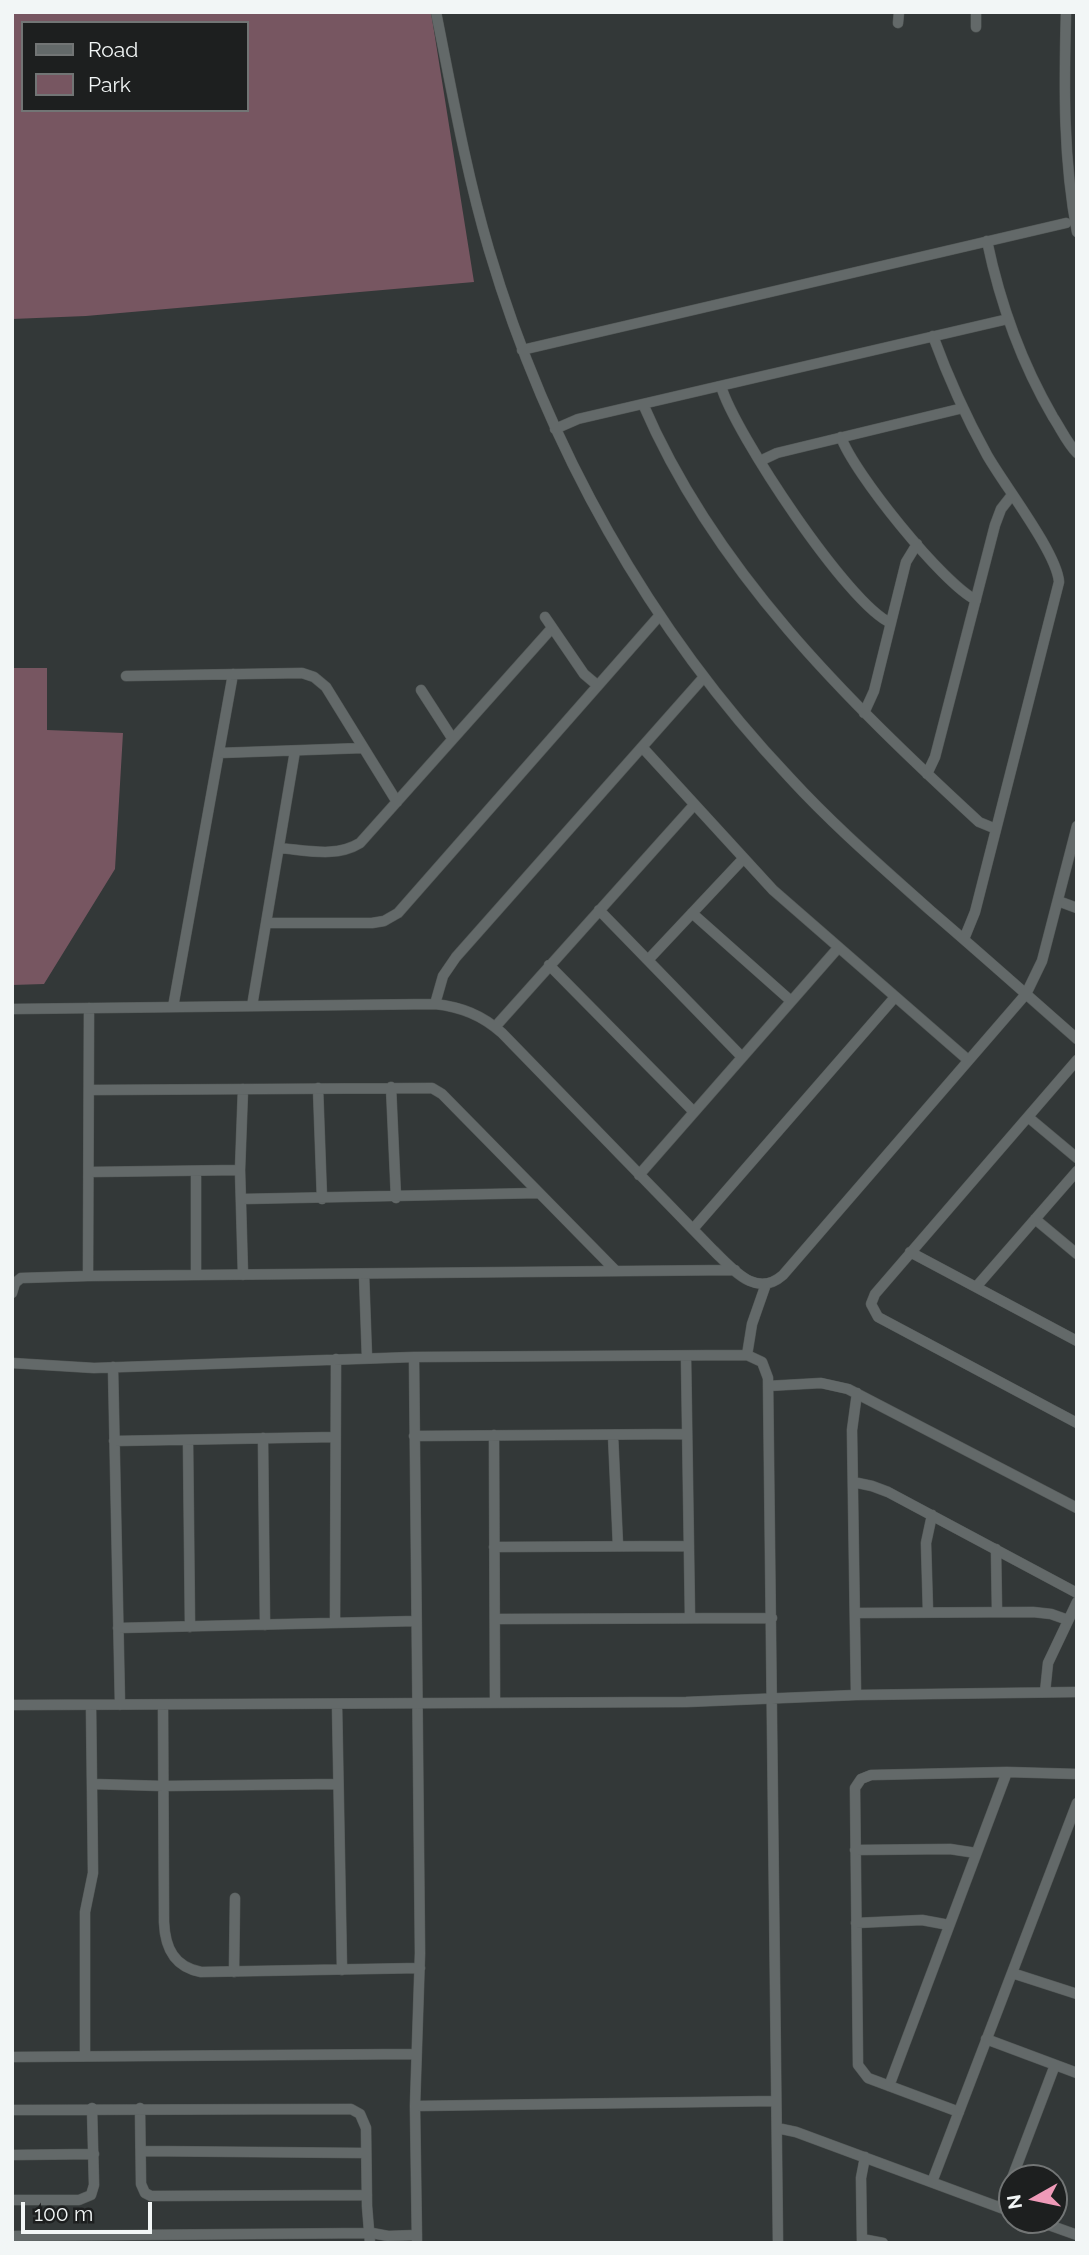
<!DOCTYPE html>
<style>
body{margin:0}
#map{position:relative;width:1089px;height:2255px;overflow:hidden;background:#333838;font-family:Raleway,sans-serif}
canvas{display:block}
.frame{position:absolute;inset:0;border:14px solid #f2f6f6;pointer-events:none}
.legend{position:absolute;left:21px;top:21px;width:228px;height:91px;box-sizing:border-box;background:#1d1f1f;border:2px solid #727575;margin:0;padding:9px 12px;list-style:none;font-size:21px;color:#f2f6f6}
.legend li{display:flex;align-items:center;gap:14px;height:35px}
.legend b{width:35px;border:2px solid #727575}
.north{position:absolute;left:998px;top:2164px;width:70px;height:70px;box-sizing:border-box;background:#1d1f1f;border:2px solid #727575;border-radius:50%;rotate:261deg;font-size:19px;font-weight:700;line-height:28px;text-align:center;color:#f2f6f6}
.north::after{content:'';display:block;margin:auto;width:24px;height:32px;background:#ef9ab8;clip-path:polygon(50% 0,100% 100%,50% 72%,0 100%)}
.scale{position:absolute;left:21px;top:2202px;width:131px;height:32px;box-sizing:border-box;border:4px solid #f2f6f6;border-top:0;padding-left:9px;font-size:21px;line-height:24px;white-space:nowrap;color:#f2f6f6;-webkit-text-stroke:5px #1d1f1f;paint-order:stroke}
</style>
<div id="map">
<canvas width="1089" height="2255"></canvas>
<div class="frame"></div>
<ul class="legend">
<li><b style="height:9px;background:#636969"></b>Road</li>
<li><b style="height:19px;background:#775661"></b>Park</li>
</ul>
<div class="north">N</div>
<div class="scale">100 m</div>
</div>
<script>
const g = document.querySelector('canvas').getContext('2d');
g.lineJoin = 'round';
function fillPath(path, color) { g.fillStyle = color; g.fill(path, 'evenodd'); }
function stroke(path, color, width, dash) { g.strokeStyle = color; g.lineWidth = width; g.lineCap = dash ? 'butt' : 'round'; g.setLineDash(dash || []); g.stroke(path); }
fillPath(new Path2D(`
 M12 12H431L474 282 86 316 12 319ZM23 23H247V110H23Z
 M12 668H47V730L123 733 115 869 44 984 12 985Z`), '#775661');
const minor = new Path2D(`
 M436 12C452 92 466 172 489 250 547 446 649 629 790 778 834 826 883 868 931 911 980 953 1028 996 1077 1039
 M1066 12C1064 87 1063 159 1077 232
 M898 23 899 12
 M976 27V12
 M987 241C1000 303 1021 362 1053 417 1061 429 1067 443 1077 453
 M933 336C948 377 966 417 987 455 1004 485 1057 553 1059 582L975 912 964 939
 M522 350 1066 223
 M721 386C734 432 849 606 891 623
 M643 404C715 572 847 700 979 822L996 829
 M555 429 578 419 1008 319
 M841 437C853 472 943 584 976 600
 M760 461 777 453 963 408
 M545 617 584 674 597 685
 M126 676 302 673 314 677 326 687 397 802
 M421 690 452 738
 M864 713 874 691 906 562 917 544
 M642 747 773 890 968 1060
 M219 753 363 748
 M927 774 935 757 995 525 1001 509 1012 495
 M279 848C306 850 336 858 360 843L552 628
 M1058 901 1077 908
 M599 910 742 1057
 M692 913 791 1001
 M266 923H372L384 921 398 913 660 615
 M648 960 743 859
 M549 965 694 1112
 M435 1004 443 976 456 957 704 677
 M252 1006 295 751
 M173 1007 233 674
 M12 1009 435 1004C461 1007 482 1015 502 1033L713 1250C733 1269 756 1299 783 1275L1026 994 1042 961 1077 826
 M495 1027 694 805
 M1077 1060 875 1294 871 1304 878 1317 1077 1423
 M391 1087 396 1198
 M318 1088 322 1199
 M89 1090 432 1088 442 1094 616 1271
 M1028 1117 1077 1158
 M196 1171V1275
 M89 1172 240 1170
 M639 1175 838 948
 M242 1199 539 1193
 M1035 1219 1077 1254
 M693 1229 895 997
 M910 1252 1077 1341
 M364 1274 367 1358
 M243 1275 240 1170 243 1089
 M88 1276 89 1008
 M976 1287 1077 1171
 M12 1293 15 1283 21 1278 88 1276 735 1270
 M747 1355 752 1324 766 1284
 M686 1356 690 1618
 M414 1357 420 1953 415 2106 417 2243
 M12 1363 94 1368 414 1357 747 1355 762 1362 768 1378 778 2243
 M113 1367 120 1705
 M768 1386 821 1383 848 1389 1077 1508
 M494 1435 495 1702
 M613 1435 618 1546
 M414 1436 687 1434
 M263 1438 265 1625
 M188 1440 190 1627
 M114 1441 335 1437
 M853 1482 872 1486 888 1492 1077 1593
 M494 1547 689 1546
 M996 1549 997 1612
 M928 1612 926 1543 932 1515
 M855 1613 1033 1612 1051 1614 1068 1620
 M495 1619 772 1618
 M335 1623 336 1359
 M118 1628 416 1621
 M1045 1692 1048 1663 1077 1602
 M856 1695 852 1430 857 1393
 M337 1704 342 1970
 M12 1705 686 1702 856 1695 1077 1692
 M163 1705 164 1922C165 1948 174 1967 201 1972L420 1968
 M92 1784 163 1786 338 1784
 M855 1850 950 1849 976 1853
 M856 1923 922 1920 949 1925
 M234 1972 235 1898
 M1012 1973 1077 1994
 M986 2039 1077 2073
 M85 2056V1912L93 1873 91 1705
 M12 2057 416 2054
 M889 2086 1007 1772
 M415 2106 776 2101
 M140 2108 141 2184 145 2193 151 2196 367 2195
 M12 2110 351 2109 360 2114 366 2128 367 2206 370 2243
 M959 2112 868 2078 858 2065 855 1788 861 1779 871 1775 1007 1772 1077 1774
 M777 2128 796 2132 1012 2212
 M141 2151 366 2153
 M12 2155 94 2154
 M932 2182 1077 1803
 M12 2200H79L91 2195 94 2185 92 2108
 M1001 2207 1055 2065
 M1035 2220 1077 2235
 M12 2236 372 2233 388 2236 417 2235
 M862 2239 883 2243
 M862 2243 861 2178 865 2157`);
stroke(minor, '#535857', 11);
stroke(minor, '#636969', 10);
</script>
